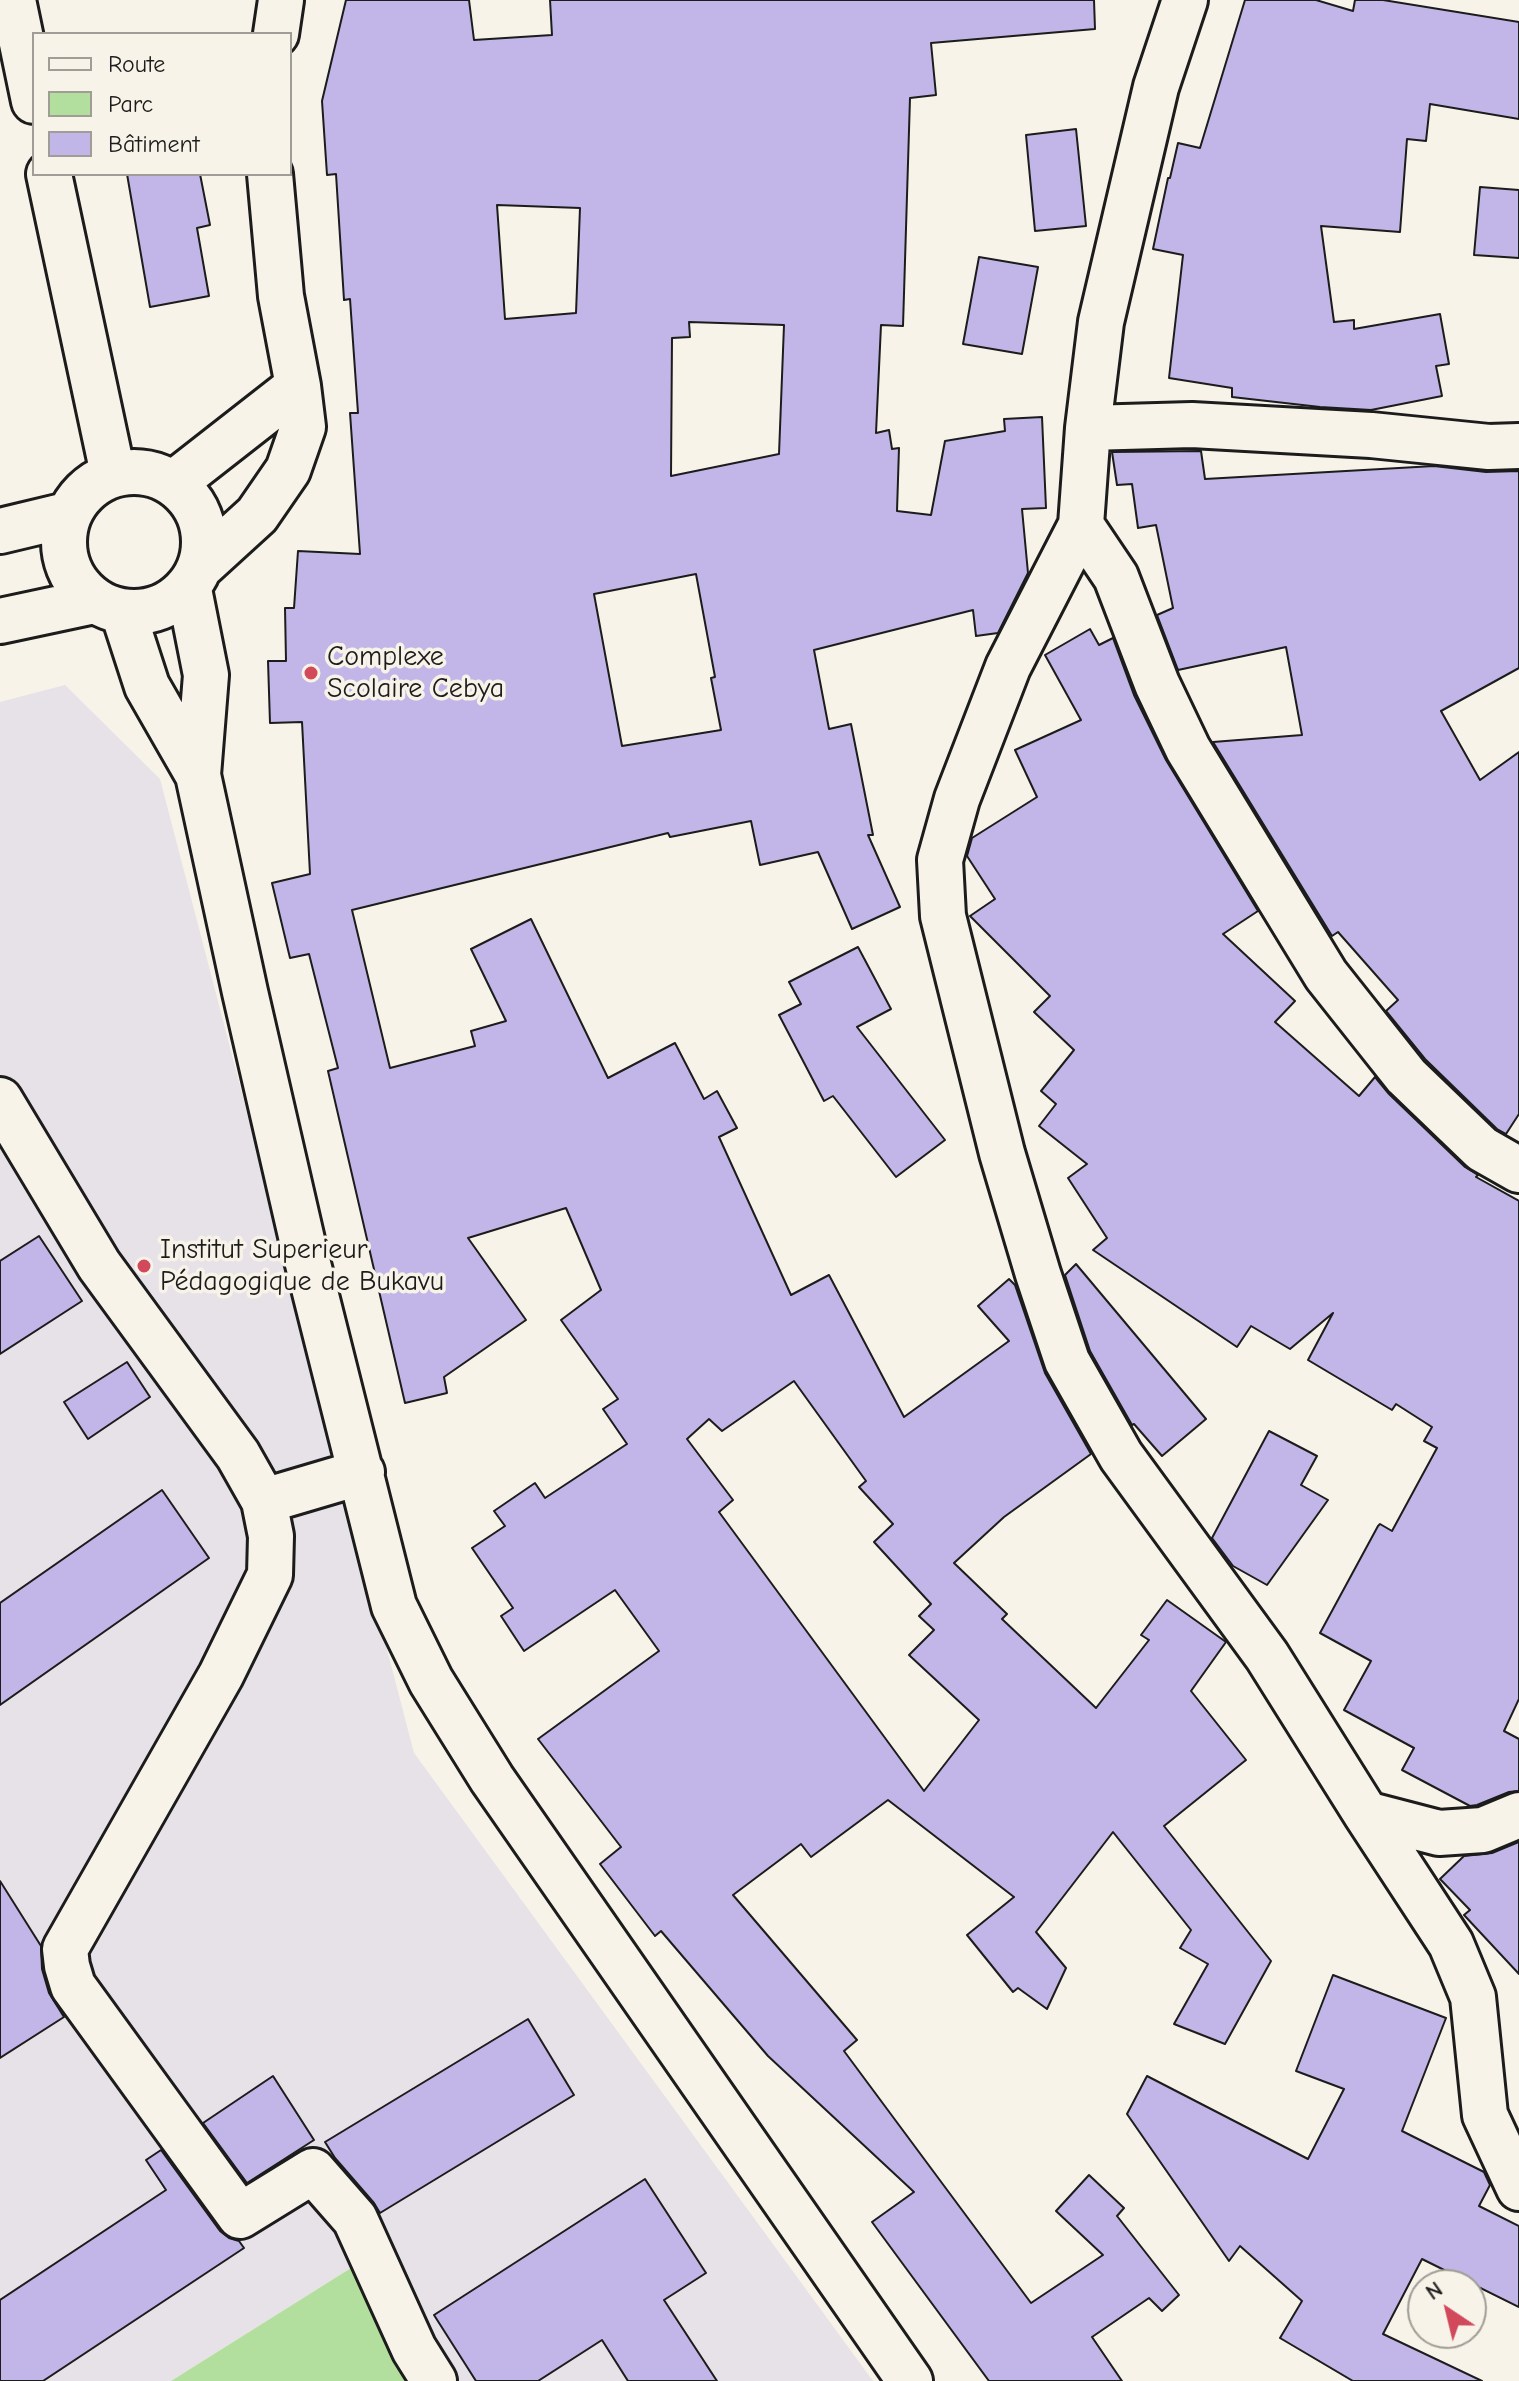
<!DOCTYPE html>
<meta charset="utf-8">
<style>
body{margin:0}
#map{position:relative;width:1519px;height:2381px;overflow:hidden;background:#f7f3e8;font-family:"Comic Neue",sans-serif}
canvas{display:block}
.legend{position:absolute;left:32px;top:32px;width:260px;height:144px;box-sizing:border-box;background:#f7f3e8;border:2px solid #9f9d96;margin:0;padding:10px 14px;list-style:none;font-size:24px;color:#1c1c1c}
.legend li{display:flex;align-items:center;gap:16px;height:40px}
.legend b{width:40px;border:2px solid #9f9d96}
.north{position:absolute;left:1407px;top:2269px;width:80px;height:80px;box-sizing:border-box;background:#f7f3e8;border:2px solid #9f9d96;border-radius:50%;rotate:325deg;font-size:22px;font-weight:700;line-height:32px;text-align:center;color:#1c1c1c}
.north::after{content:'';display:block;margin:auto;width:28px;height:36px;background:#d1495b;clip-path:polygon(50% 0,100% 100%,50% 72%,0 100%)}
</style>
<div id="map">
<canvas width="1519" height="2381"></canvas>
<ul class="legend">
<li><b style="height:10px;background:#f7f3e8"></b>Route</li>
<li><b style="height:22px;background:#b3df9e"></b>Parc</li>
<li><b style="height:22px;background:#c1b6e7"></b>Bâtiment</li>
</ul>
<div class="north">N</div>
</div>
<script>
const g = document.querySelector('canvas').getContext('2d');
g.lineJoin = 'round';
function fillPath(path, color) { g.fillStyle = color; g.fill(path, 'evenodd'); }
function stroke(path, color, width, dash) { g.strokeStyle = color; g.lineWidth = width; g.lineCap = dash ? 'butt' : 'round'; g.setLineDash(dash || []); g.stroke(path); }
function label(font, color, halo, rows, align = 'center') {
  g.font = font + ' "Comic Neue",sans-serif'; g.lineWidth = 7; g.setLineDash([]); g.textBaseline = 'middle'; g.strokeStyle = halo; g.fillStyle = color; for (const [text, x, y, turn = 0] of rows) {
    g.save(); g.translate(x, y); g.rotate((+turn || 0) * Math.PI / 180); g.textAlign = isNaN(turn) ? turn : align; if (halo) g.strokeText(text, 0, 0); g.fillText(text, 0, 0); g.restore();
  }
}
fillPath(new Path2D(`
 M65 685 160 779 414 1753 873 2381H423L351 2268 171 2381H0V702Z`), '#e7e1e8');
fillPath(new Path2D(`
 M351 2268 423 2381H171Z`), '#b3df9e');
const building = new Path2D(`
 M346 0H469L474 40 552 35 550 0H1094L1095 29 931 43 936 95 910 98 903 326 881 325 876 433 889 430 892 449 899 448 897 511 931 515 945 441 1005 431 1004 419 1042 417 1046 508 1022 509 1028 573 998 633 976 636 973 610 814 650 829 729 851 724 873 835H868L900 907 852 929 818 852 760 865 751 821 670 837 668 833 352 910 390 1068 475 1046 471 1031 506 1021 471 949 531 919 608 1078 675 1043 704 1099 717 1091 737 1128 719 1137 791 1295 829 1275 904 1417 1009 1341 978 1306 1009 1279 1015 1285 1045 1373 1091 1454 1004 1517 954 1563 1007 1614 1002 1619 1096 1708 1149 1640 1141 1635 1167 1600 1226 1642 1191 1691 1246 1760 1164 1826 1271 1961 1225 2044 1174 2024 1208 1964 1180 1948 1191 1930 1113 1832 1036 1932 1066 1968 1047 2009 1018 1988 1013 1992 967 1935 1014 1897 888 1800 811 1857 801 1844 733 1895 857 2040 844 2051 1031 2303 1103 2255 1056 2211 1089 2175 1124 2208 1117 2216 1179 2295 1162 2311 1149 2298 1092 2337 1122 2381H989L872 2222 914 2192 768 2056 661 1931 655 1936 600 1864 621 1847 538 1739 659 1651 615 1590 524 1651 501 1616 513 1608 472 1548 505 1526 494 1511 535 1483 545 1498 627 1444 603 1409 618 1399 561 1320 601 1290 566 1208 468 1238 526 1320 444 1377 447 1393 405 1403 328 1071 338 1068 309 954 290 958 272 883 310 874 302 722 270 723 268 661H286L285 608H294L298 551 360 554 350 413H358L350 299 344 300 336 174 327 175 322 101ZM497 205 580 208 576 313 505 319ZM689 322 784 325 779 454 671 476 672 338 690 337ZM696 574 715 677 711 678 721 730 622 746 594 594ZM794 1381 866 1481 859 1487 893 1524 874 1542 931 1604 919 1616 934 1630 909 1655 979 1720 924 1791 719 1512 733 1500 687 1439 709 1419 722 1431Z
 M1245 0H1316L1353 11 1355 0H1383L1519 22V119L1430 104 1426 141 1407 139 1400 232 1321 226 1334 322 1354 320V329L1440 314 1449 364 1436 366 1442 396 1371 410 1320 407 1232 397V388L1169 378 1183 255 1153 249 1168 178H1170L1178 143 1200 148Z
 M1076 129 1086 226 1035 231 1026 135Z
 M127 174H200L210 225 197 228 209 296 150 307Z
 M1480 187 1519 190V258L1474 255Z
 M979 257 1038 267 1022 354 963 344Z
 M1201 451 1205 479 1434 466 1486 472 1519 471V668L1441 711 1480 780 1519 752V1114L1506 1134 1497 1129 1425 1059 1386 1011 1398 1000 1338 932 1332 936 1213 742 1302 735 1286 647 1178 670 1157 615 1173 608 1156 525 1138 528 1132 484 1117 485 1112 452Z
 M1090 629 1099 645 1113 638 1134 695 1166 760 1258 911 1223 934 1295 1001 1275 1022 1359 1096 1375 1077 1389 1094 1465 1167 1478 1175 1476 1177 1519 1201V1699L1504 1731 1519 1739V1791L1509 1792 1477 1805 1470 1806 1402 1770 1414 1748 1344 1710 1371 1661 1320 1633 1378 1526 1380 1524 1392 1531 1437 1448 1424 1441 1432 1427 1396 1404 1392 1410 1308 1360 1333 1313 1290 1349 1251 1326 1237 1347 1093 1250 1107 1238 1068 1178 1087 1164 1039 1126 1056 1104 1041 1091 1074 1050 1034 1012 1050 996 970 916 995 899 967 856 972 838 1037 797 1015 750 1081 720 1045 655Z
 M858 947 891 1009 857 1027 945 1140 896 1177 833 1096 824 1101 779 1015 801 1004 789 982Z
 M39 1236 82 1301 0 1354V1261Z
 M1076 1264 1206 1419 1162 1456 1134 1424 1132 1425 1090 1351 1065 1275Z
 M127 1362 150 1397 88 1439 64 1402Z
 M1269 1431 1317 1456 1301 1485 1328 1500 1267 1585 1233 1566 1212 1538Z
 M162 1490 209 1558 0 1705V1603Z
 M1519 1842V1974L1464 1915 1470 1910 1440 1879 1464 1856 1492 1853Z
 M0 1881 41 1946 42 1969 49 1993 64 2017 0 2058Z
 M1333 1975 1446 2018 1402 2131 1484 2172 1490 2185 1479 2206 1519 2226V2307L1422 2259 1383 2334 1482 2381H1353L1280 2338 1302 2301 1240 2246 1229 2261 1127 2114 1147 2076 1308 2159 1344 2089 1296 2071Z
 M528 2019 574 2095 380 2213 374 2203 335 2158 325 2142Z
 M273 2076 314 2140 247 2183 203 2123Z
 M161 2150 220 2231 229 2238 239 2241 244 2248 43 2381H0V2300L166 2190 146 2160Z
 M645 2179 706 2273 664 2300 717 2381H628L602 2340 538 2381H476L434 2315Z`);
fillPath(building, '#c1b6e7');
stroke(building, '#1c1c1c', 2);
const minor = new Path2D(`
 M13 0 34 101
 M1185 0 1156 87 1101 322 1088 428 1081 525 1008 667 957 799 940 860 943 916 1002 1153 1038 1274 1067 1361 1121 1456 1267 1656 1366 1814 1451 1944 1473 1997 1485 2115 1519 2188
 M276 34 281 0
 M49 174 113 474
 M1088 428 1192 425 1371 435 1489 447 1519 446
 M64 542a70 70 0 1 1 140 0a70 70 0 1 1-140 0Z
 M174 483 298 386
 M1081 525 1116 577 1157 684 1188 749 1326 975 1406 1076 1482 1149 1519 1170
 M0 531 67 515
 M200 567 257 515 288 470 303 427 298 386 281 296 270 174
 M189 589 206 675 198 775 245 992 302 1240 394 1606 431 1681 492 1779 910 2381
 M123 612 147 686 198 775
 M0 621 94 601
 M0 1100 99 1265 238 1455 264 1501 271 1536 270 1575 221 1675 65 1949 67 1966 73 1986 240 2216 313 2171 355 2219 414 2349 434 2381
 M264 1501 362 1472
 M1366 1814 1439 1833 1483 1830 1519 1815`);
stroke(minor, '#1c1c1c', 50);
stroke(minor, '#f7f3e8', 44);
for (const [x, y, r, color] of [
 [311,673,8,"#d1495b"],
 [144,1266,8,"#d1495b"]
]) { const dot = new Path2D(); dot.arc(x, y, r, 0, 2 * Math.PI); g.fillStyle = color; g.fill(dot); stroke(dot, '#f7f3e8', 3); }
label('28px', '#1c1c1c', '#f7f3e8', [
 ["Complexe",327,657],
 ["Scolaire Cebya",327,689],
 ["Institut Superieur",160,1250],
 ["Pédagogique de Bukavu",160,1282]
], 'left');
</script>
